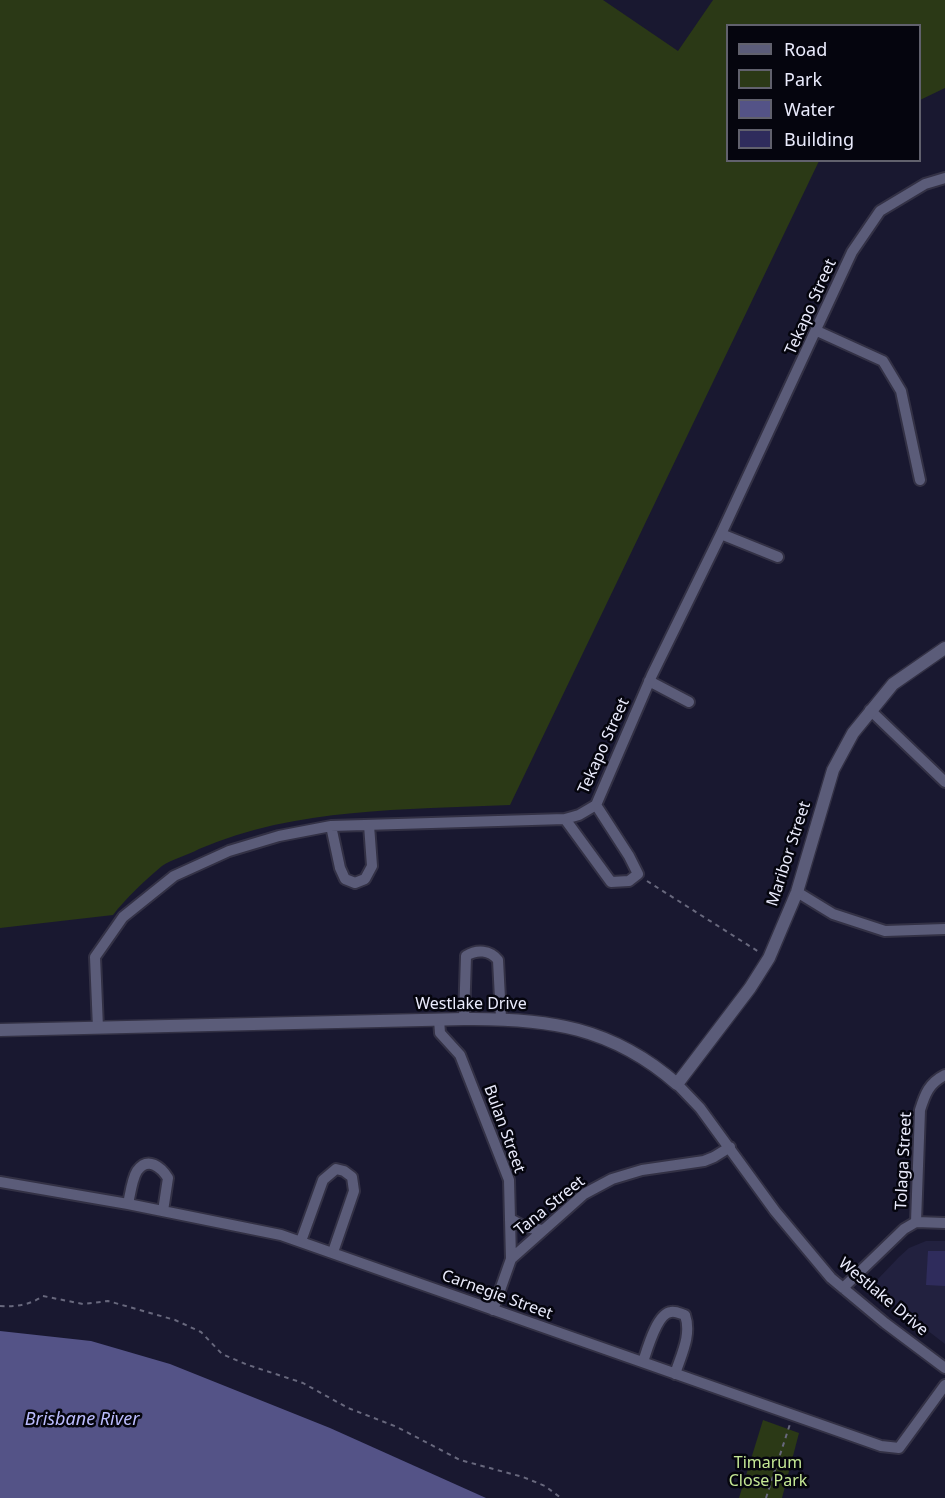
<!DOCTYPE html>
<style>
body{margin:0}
#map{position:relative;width:945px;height:1498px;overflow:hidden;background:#191830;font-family:"Noto Sans",sans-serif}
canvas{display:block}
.legend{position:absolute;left:726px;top:24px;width:195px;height:138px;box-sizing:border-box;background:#05050e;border:2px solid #61616d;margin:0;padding:8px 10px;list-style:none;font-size:18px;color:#eaebfc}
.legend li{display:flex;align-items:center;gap:12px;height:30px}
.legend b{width:30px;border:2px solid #61616d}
</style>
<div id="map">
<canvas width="945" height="1498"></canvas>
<ul class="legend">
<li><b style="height:8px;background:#5b5c79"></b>Road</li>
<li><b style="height:16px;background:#2b3916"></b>Park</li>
<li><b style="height:16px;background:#545387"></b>Water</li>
<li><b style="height:16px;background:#2f2c5c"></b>Building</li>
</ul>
</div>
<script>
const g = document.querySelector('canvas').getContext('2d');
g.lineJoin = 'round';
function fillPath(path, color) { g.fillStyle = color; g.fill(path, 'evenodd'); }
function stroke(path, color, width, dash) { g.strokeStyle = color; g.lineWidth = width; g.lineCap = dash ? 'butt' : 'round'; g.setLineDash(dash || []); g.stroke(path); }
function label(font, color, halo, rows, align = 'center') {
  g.font = font + ' "Noto Sans",sans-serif'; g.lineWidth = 5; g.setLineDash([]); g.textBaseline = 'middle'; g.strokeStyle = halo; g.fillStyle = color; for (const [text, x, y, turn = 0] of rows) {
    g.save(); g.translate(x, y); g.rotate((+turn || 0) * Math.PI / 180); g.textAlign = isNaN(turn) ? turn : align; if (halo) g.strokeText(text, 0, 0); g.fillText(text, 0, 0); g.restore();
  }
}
fillPath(new Path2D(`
 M926 1241H945V1344L879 1293 875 1287 876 1281 899 1257 909 1248Z`), '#22213f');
fillPath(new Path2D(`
 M0 0H603L678 51 713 0H945V88L920 100V26H728V160L819 161 510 805C405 810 297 807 199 849 188 855 172 859 162 866 145 880 126 898 113 915L0 928Z
 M763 1420 799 1433 782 1498H739Z`), '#2b3916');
fillPath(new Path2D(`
 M0 1331 91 1341 170 1364 330 1428 486 1498H0Z`), '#545387');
fillPath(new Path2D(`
 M928 1251H945V1286L926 1285Z`), '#2f2c5c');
const minor = new Path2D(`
 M817 331 883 361 901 391 920 480
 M721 534 778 557
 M649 681 689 702
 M870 710 945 782
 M565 819 611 882 629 881 638 874 629 856 596 805
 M331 826 340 868 345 879 355 883 365 879 372 866 369 825
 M797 892 833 914 885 931 945 929
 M464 1019 466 956C477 949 490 950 498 960L501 1018
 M439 1020 440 1033 460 1055 509 1180 511 1259
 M98 1028 95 957 123 917 174 876 229 851 279 836 331 826 565 819 579 815 596 805 652 675 721 534 852 252 880 211 925 184 945 178
 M677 1084 700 1108 775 1211 831 1278 885 1323 945 1368
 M0 1182 128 1204 281 1235 881 1446 899 1448 945 1385
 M128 1204C130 1195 132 1179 137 1171 148 1156 161 1167 168 1178L163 1211
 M510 1219 525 1227 542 1230
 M916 1222 920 1110C925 1094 929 1083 945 1075
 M301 1241 323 1180 336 1169 344 1171 352 1177 354 1191 333 1252
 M843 1288 904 1229 916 1222 945 1223
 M493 1310 511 1259 584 1194 612 1179 642 1170 704 1161 714 1157 730 1147
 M643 1362C647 1350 657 1313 671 1312 676 1311 681 1314 685 1315 692 1335 681 1355 675 1374`);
const tertiary = new Path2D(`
 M0 1030 464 1019C548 1018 612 1027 677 1084L750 988 769 958 797 892 833 770 853 733 893 684 945 648`);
stroke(minor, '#333145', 14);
stroke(tertiary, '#333145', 15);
stroke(new Path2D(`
 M647 881 759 952
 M0 1306C16 1307 30 1305 43 1296L83 1304 108 1301 175 1320 201 1332 222 1354 248 1365 303 1383 348 1408 397 1427 460 1460 523 1477 545 1486 561 1498
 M766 1498 790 1424`), '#68687d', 2, [4.5, 4.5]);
stroke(minor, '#5b5c79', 10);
stroke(tertiary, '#5b5c79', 12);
label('16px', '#eaebfc', '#05050e', [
 ["Tekapo Street",811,307,-66],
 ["Tekapo Street",604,746,-66],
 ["Maribor Street",789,854,-72],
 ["Westlake Drive",471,1004],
 ["Bulan Street",504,1129,70],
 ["Tolaga Street",904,1161,-87],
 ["Tana Street",550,1206,-39],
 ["Carnegie Street",497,1295,20],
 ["Westlake Drive",883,1297,40]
]);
label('16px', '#c5e895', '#05050e', [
 ["Timarum",768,1463],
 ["Close Park",768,1481]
]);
label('italic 18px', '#bbbcfd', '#05050e', [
 ["Brisbane River",82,1420]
]);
</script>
